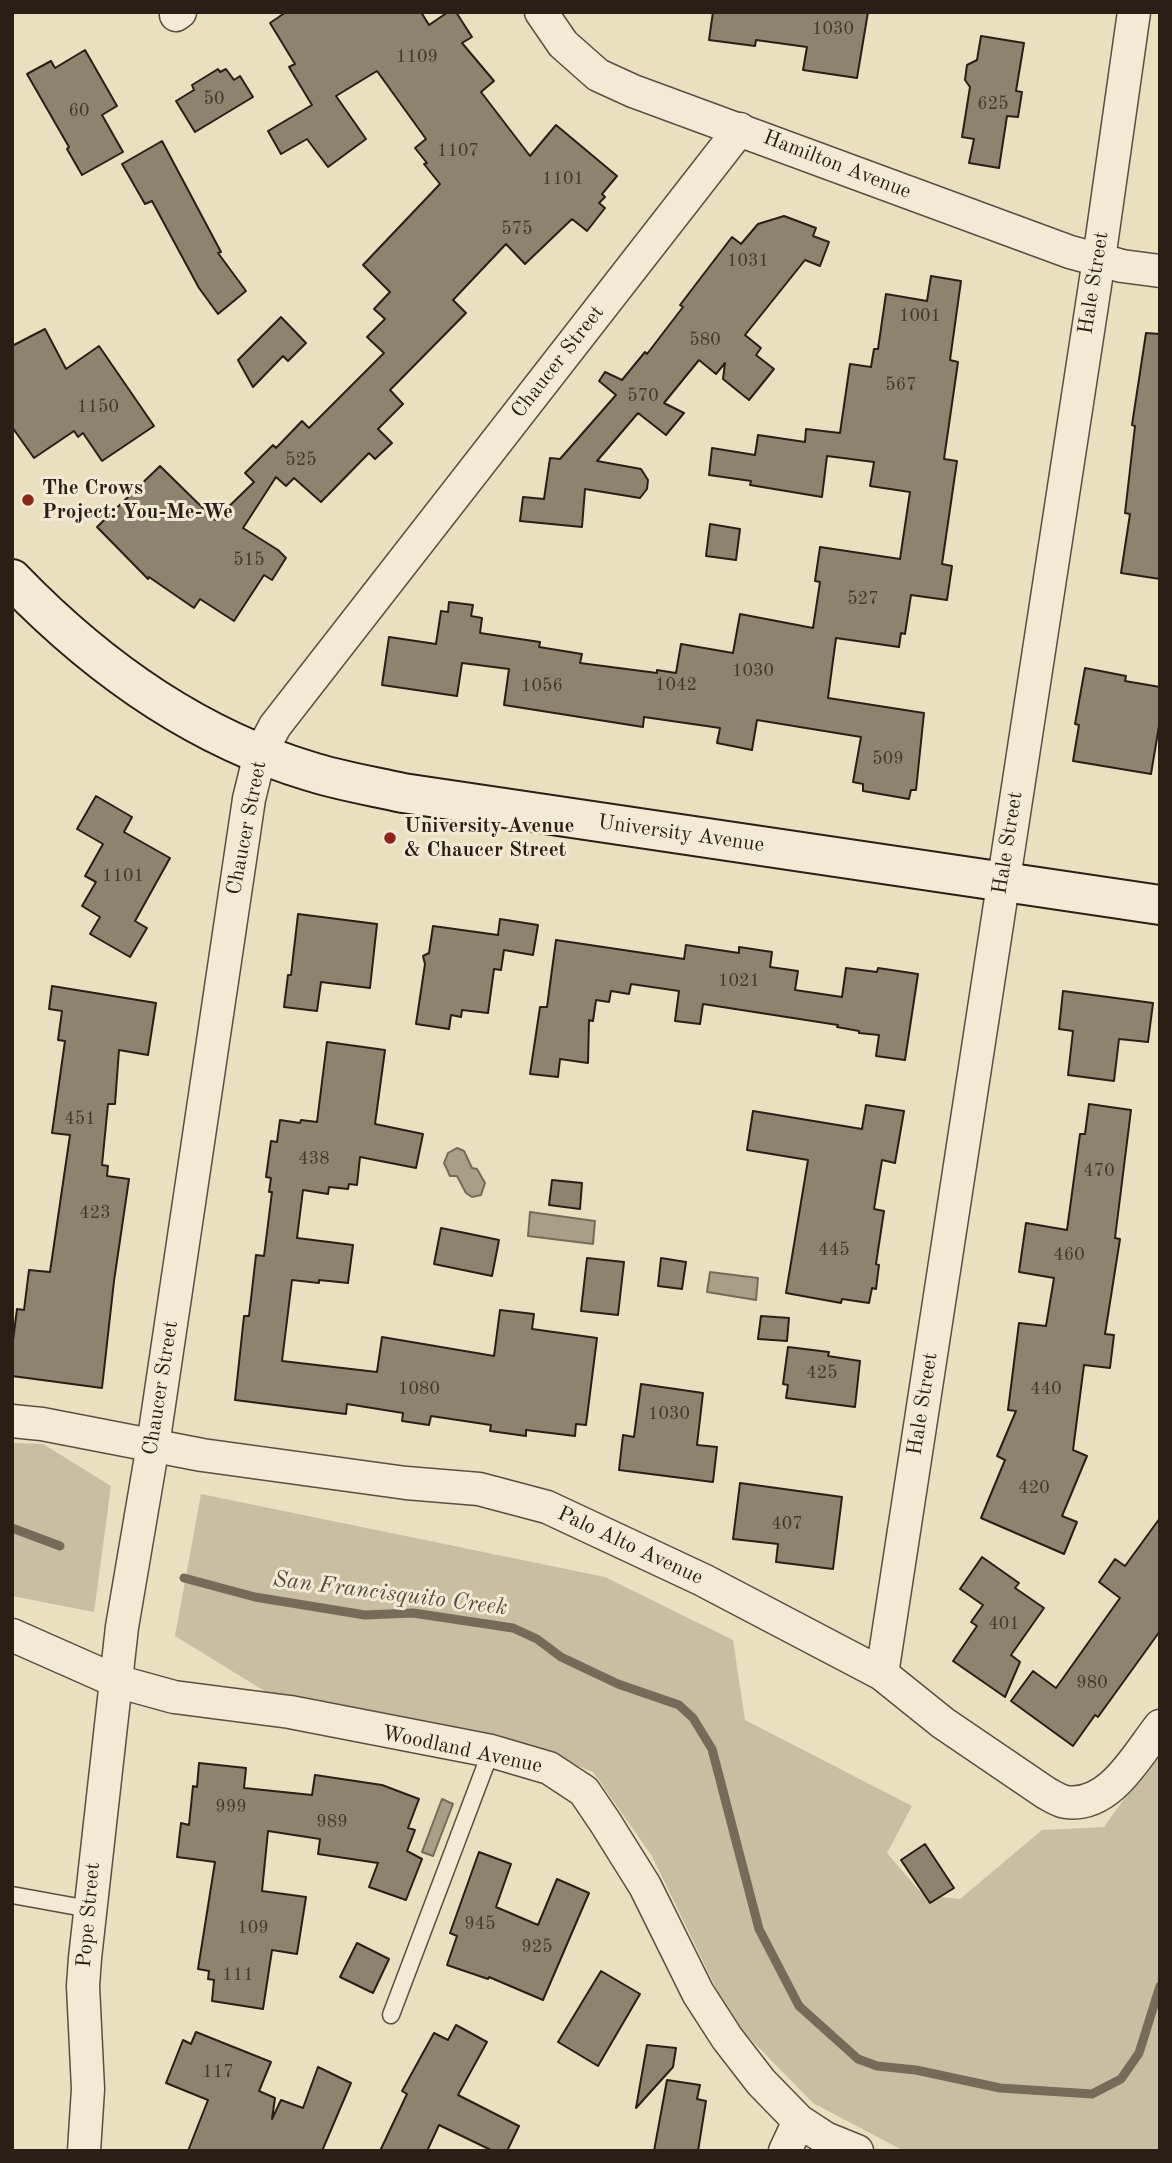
<!DOCTYPE html>
<style>
body{margin:0}
#map{position:relative;width:1172px;height:2163px;overflow:hidden;background:#e9e0bf;font-family:"Old Standard TT",serif}
canvas{display:block}
.frame{position:absolute;inset:0;border:14px solid #282016;pointer-events:none}
</style>
<div id="map">
<canvas width="1172" height="2163"></canvas>
<div class="frame"></div>
</div>
<script>
const g = document.querySelector('canvas').getContext('2d');
g.lineJoin = 'round';
function fillPath(path, color) { g.fillStyle = color; g.fill(path, 'evenodd'); }
function stroke(path, color, width, dash) { g.strokeStyle = color; g.lineWidth = width; g.lineCap = dash ? 'butt' : 'round'; g.setLineDash(dash || []); g.stroke(path); }
function label(font, color, halo, rows, align = 'center') {
  g.font = font + ' "Old Standard TT",serif'; g.lineWidth = 6; g.setLineDash([]); g.textBaseline = 'middle'; g.strokeStyle = halo; g.fillStyle = color; for (const [text, x, y, turn = 0] of rows) {
    g.save(); g.translate(x, y); g.rotate((+turn || 0) * Math.PI / 180); g.textAlign = isNaN(turn) ? turn : align; if (halo) g.strokeText(text, 0, 0); g.fillText(text, 0, 0); g.restore();
  }
}
fillPath(new Path2D(`
 M12 1443 43 1444 111 1486 94 1612 12 1596Z
 M201 1494 605 1577 733 1640 745 1720 912 1806 887 1853 923 1895 960 1899 1042 1830 1104 1827 1160 1749V2151H904L813 2103 731 2019 652 1856 593 1772 520 1742 271 1695 175 1636Z`), '#c8bfa2');
const water = new Path2D(`
 M457 1148 464 1151 472 1168 477 1169 485 1183 481 1195 472 1197 466 1193 457 1176H450L444 1163 448 1153Z
 M530 1212 595 1221 593 1244 528 1236Z
 M710 1272 758 1278 756 1300 707 1292Z
 M442 1799 453 1804 433 1856 422 1852Z`);
fillPath(water, '#a79f86');
stroke(water, '#746c59', 2);
stroke(new Path2D(`
 M12 1528 60 1546
 M184 1578 255 1597 365 1615 413 1613 513 1628 537 1639 561 1657 618 1684 679 1705 693 1718 712 1749 759 1929 799 2006 858 2059 877 2066 916 2070 1000 2088 1092 2094 1121 2079 1139 2053 1160 1986`), '#746c59', 9);
const building = new Path2D(`
 M286 12H421L429 25 448 12H456L472 37 462 43 494 81 481 92 530 156 556 125 617 176 602 194 605 197 599 203 605 208 587 231 572 219 525 264 506 244 453 300 466 313 390 390 403 404 378 429 392 443 375 459 369 453 321 502 294 478 286 486 276 477 243 528 278 550 286 558 272 580 264 575 234 621 200 599 194 608 149 577 148 579 97 527 160 466 215 520 254 482 245 473 273 445 276 448 302 421 309 428 384 353 367 337 385 319 374 309 390 292 363 265 440 184 424 164 427 163 415 148 426 139 377 71 336 96 366 139 328 167 307 139 281 154 268 131 312 105 289 67 295 64 270 23Z
 M713 12H868L857 78 803 70 807 47 756 40 755 46 709 40Z
 M981 36 1024 43 1016 91 1022 92 1018 117 1007 116 999 168 969 163 974 139 962 137 970 87 965 80 967 65 977 60Z
 M85 50 117 106 102 115 123 152 82 175 67 149 69 147 27 74 51 61 55 68Z
 M218 69 220 72 226 69 234 80 240 76 253 97 195 132 176 101 194 90 192 85Z
 M162 141 221 252 218 253 246 291 218 314 199 288 152 201 145 204 122 164Z
 M784 216 816 228 813 236 829 242 820 266 805 260 745 335 761 348 756 355 774 369 749 400 723 379 725 363 716 374 699 360 664 403 684 413 666 435 638 413 597 461 641 469 648 480 647 489 640 498 585 489 582 527 520 521 523 497 544 499 550 458 560 459 616 395 599 381 605 372 622 380 645 352 647 354 683 307 680 305 732 237 741 244 758 224Z
 M931 276 961 281 950 360 958 362 944 459 957 461 942 564 952 566 947 600 911 595 905 634 901 633 899 647 836 638 828 698 924 713 916 790H911L909 799 863 791V784L853 782 861 737 757 720 752 750 717 743 720 728 644 717 643 727 504 705 509 669 462 663 457 696 382 685 389 637 436 644 441 611 448 612 449 602 473 605 471 616 482 618 480 633 540 642 539 647 582 654 580 663 657 673V670L676 673 681 644 733 653 740 614 813 628 820 582 815 581 820 547 900 559 910 492 870 486 874 462 827 456 822 497 750 485 751 481 709 475 712 448 755 455 758 435 805 442 806 429 840 433 850 364 871 367 874 349H878L886 294 927 301Z
 M281 317 306 343 288 361 283 356 253 387 238 360Z
 M45 329 66 369 99 346 154 426 102 461 83 433 78 437 74 431 34 458 12 427V346Z
 M1146 333 1160 334V579L1121 573 1130 514 1125 513 1135 426 1132 425Z
 M710 524 740 529 736 560 706 556Z
 M1085 668 1126 676 1125 681 1160 687V720L1151 774 1073 761 1079 725 1075 724Z
 M96 796 132 817 124 832 170 858 135 921 147 928 130 957 90 934 100 917 82 906 96 882 85 876 103 844 77 829Z
 M298 914 377 924 370 988 321 982 317 1011 284 1007 288 975H291Z
 M500 919 538 925 533 955 504 950 501 970 494 969 488 1013 462 1010 461 1017 451 1015 449 1029 416 1024 425 964 423 956 429 953 433 926 498 935Z
 M556 940 684 959 686 945 739 953V947L772 952 770 967 798 971 795 990 842 997 846 968 877 972 878 968 918 974 905 1060 876 1056 879 1035 859 1033V1031L837 1027 838 1025 703 1004 700 1024 675 1021 679 991 631 984 629 994 611 991 609 1002 596 1000 593 1021 589 1020 588 1063 560 1059 558 1077 530 1074 540 1007H547Z
 M52 986 156 1003 148 1055 119 1050 115 1104H108L102 1165 108 1166 107 1176 129 1179 114 1281 102 1388 12 1376V1348L17 1309 24 1310 29 1270 50 1272 70 1135 52 1133 65 1041 58 1040 62 1011 49 1009Z
 M1063 991 1153 1003 1148 1042 1119 1039 1114 1081 1068 1075 1073 1031 1059 1029Z
 M327 1042 385 1050 375 1124 423 1134 416 1168 360 1157 357 1185 349 1184 348 1189 329 1187 328 1194 303 1190 297 1238 353 1245 348 1283 319 1280V1283L292 1280 282 1361 377 1372 382 1337 494 1356 500 1310 534 1314 532 1329 597 1338 586 1425 576 1424 575 1436 526 1430V1436L490 1431 491 1425 431 1416 429 1425 402 1421 403 1413 347 1404 346 1414 235 1400 244 1316H249L256 1255 264 1256 272 1192H269L271 1178 266 1177 271 1141 277 1142 280 1120 300 1123 301 1120 317 1122Z
 M1089 1104 1131 1110 1115 1238 1120 1239 1105 1334 1114 1335 1110 1368 1084 1365 1073 1450 1087 1456 1062 1516 1077 1522 1064 1554 981 1518 1005 1460 997 1456 1016 1411 1008 1410 1019 1323 1046 1326 1054 1278 1019 1272 1026 1223 1067 1230 1080 1134H1085Z
 M866 1105 904 1111 895 1163 882 1160 874 1209 884 1211 876 1264 879 1265 876 1289 872 1288 869 1303 842 1299 841 1303 786 1293 808 1160 747 1150 753 1111 862 1129Z
 M552 1180 582 1183 580 1209 549 1205Z
 M441 1228 499 1240 492 1276 434 1264Z
 M587 1258 624 1262 618 1315 581 1311Z
 M661 1258 686 1262 682 1289 658 1286Z
 M761 1316 789 1318 787 1341 758 1339Z
 M788 1347 829 1352 828 1356 860 1361 855 1407 786 1398 788 1385 783 1384Z
 M641 1384 703 1393 697 1445 717 1447 713 1482 619 1470 623 1435 634 1437Z
 M740 1483 842 1497 833 1569 776 1562 778 1544 733 1539Z
 M1160 1518V1631L1098 1717 1095 1715 1073 1746 1011 1701 1033 1671 1056 1688 1120 1598 1099 1582 1115 1559 1125 1566Z
 M982 1557 1019 1583 1015 1588 1044 1608 1011 1655 1020 1662 1005 1697 953 1661 977 1626 971 1622 983 1605 960 1589Z
 M199 1763 246 1768 244 1788 312 1795 315 1775 382 1785 419 1799 408 1828 415 1830 407 1851 422 1859 406 1900 369 1887 378 1863 318 1854 320 1839 268 1831 262 1891 306 1897 297 1954 272 1950 263 2009 212 2001 214 1980 208 1979 209 1971 198 1969 215 1862 177 1857 181 1823 189 1825 193 1786 197 1787Z
 M925 1844 954 1888 930 1903 901 1860Z
 M479 1852 511 1864 496 1907 538 1925 557 1879 589 1893 543 2000 489 1977 488 1979 447 1965 457 1936 450 1933Z
 M357 1943 389 1959 373 1993 340 1977Z
 M601 1971 640 1994 598 2066 558 2042Z
 M456 2025 487 2042 458 2095 519 2126 507 2151H493L439 2125 427 2151H380L407 2094 402 2091 434 2033 448 2040Z
 M196 2032 271 2062 259 2091 275 2098 272 2119 281 2100 303 2108 318 2067 351 2083 322 2151H188L208 2100 166 2083 183 2040 191 2044Z
 M647 2045 676 2048 673 2067 636 2108Z
 M667 2080 700 2085 697 2099 706 2101 698 2151H654Z`);
fillPath(building, '#8c846e');
stroke(building, '#282016', 2);
const lane = new Path2D(`
 M12 1895 89 1909
 M391 2015 491 1751`);
const street = new Path2D(`
 M541 12 563 44 598 75 633 91 1070 252 1122 266 1160 271
 M176 15 180 12
 M12 1421 42 1424 202 1455 406 1483 479 1489 547 1507 703 1580 882 1674 943 1723 1046 1793C1052 1796 1059 1801 1066 1802 1110 1808 1137 1755 1160 1726
 M12 1635 116 1681 174 1697 290 1712 491 1751 549 1768 584 1791 605 1822 645 1886 698 1993 727 2038 761 2082 799 2121 825 2138 857 2151
 M882 1674 1099 259 1134 12
 M84 2151 88 2089 83 1986 85 1958 122 1627 153 1445 249 799 260 754 275 726 740 129
 M785 2151 799 2121`);
const secondary = new Path2D(`
 M12 579C95 665 193 736 309 771 340 781 372 786 403 793L1160 905`);
stroke(lane, '#585040', 19);
stroke(street, '#585040', 35);
stroke(secondary, '#282016', 42);
stroke(lane, '#f1ebd5', 16);
stroke(street, '#f1ebd5', 32);
stroke(secondary, '#f1ebd5', 38);
for (const [x, y, r, color] of [
 [28,500,7,"#8f2418"],
 [390,838,7,"#8f2418"]
]) { const dot = new Path2D(); dot.arc(x, y, r, 0, 2 * Math.PI); g.fillStyle = color; g.fill(dot); stroke(dot, '#f1ebd5', 2.5); }
label('18px', '#41392c', null, [
 ["1030",833,29],
 ["1109",417,57],
 ["50",214,99],
 ["625",993,104],
 ["60",79,111],
 ["1107",458,151],
 ["1101",563,179],
 ["575",517,229],
 ["1031",748,261],
 ["1001",920,316],
 ["580",705,340],
 ["567",901,385],
 ["570",643,396],
 ["1150",98,407],
 ["525",301,460],
 ["515",249,560],
 ["527",863,599],
 ["1030",753,671],
 ["1042",676,685],
 ["1056",542,686],
 ["509",888,759],
 ["1101",123,876],
 ["1021",739,981],
 ["451",80,1119],
 ["438",314,1159],
 ["470",1099,1171],
 ["423",95,1213],
 ["445",834,1250],
 ["460",1069,1255],
 ["425",822,1373],
 ["1080",419,1389],
 ["440",1046,1389],
 ["1030",669,1414],
 ["420",1034,1488],
 ["407",787,1524],
 ["401",1004,1624],
 ["980",1092,1683],
 ["999",231,1807],
 ["989",332,1822],
 ["945",480,1924],
 ["109",253,1928],
 ["925",537,1947],
 ["111",238,1975],
 ["117",218,2072]
]);
label('21px', '#282016', '#f1ebd5', [
 ["Hamilton Avenue",837,165,21],
 ["Hale Street",1094,283,-81],
 ["Chaucer Street",558,362,-52],
 ["Chaucer Street",247,828,-79],
 ["University Avenue",681,834,8],
 ["Hale Street",1008,843,-81],
 ["Chaucer Street",161,1388,-81],
 ["Hale Street",923,1404,-81],
 ["Palo Alto Avenue",630,1546,25],
 ["Woodland Avenue",462,1750,12],
 ["Pope Street",89,1915,-85]
]);
label('bold 21px', '#282016', '#f1ebd5', [
 ["The Crows",42,488],
 ["Project: You-Me-We",42,512],
 ["University Avenue",404,826],
 ["& Chaucer Street",404,850]
], 'left');
label('italic 23px', '#544c3d', '#f1ebd5', [
 ["San Francisquito Creek",390,1594,7]
]);
</script>
